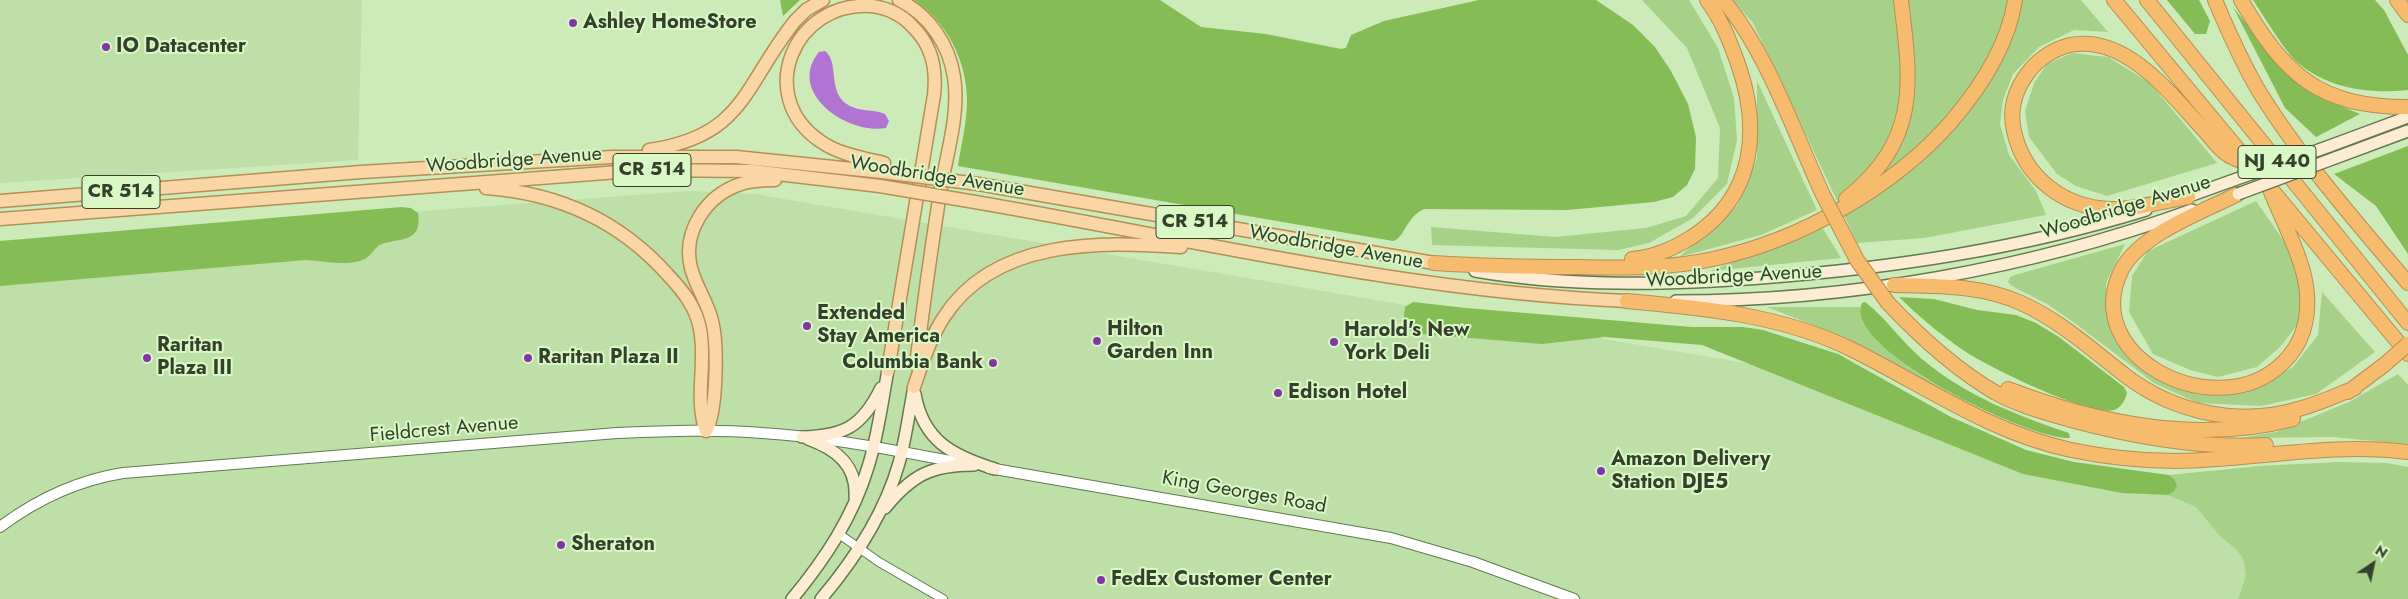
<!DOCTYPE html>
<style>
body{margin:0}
#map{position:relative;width:2408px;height:599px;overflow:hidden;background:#cdeab9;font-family:Jost,sans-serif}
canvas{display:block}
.north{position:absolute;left:2348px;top:539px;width:50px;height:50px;-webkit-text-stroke:4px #daf7c6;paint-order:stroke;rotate:34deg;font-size:14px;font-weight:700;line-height:20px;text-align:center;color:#34402c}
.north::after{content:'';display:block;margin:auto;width:18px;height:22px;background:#34402c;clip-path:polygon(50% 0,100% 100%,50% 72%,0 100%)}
</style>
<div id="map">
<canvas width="2408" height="599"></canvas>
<div class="north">N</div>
</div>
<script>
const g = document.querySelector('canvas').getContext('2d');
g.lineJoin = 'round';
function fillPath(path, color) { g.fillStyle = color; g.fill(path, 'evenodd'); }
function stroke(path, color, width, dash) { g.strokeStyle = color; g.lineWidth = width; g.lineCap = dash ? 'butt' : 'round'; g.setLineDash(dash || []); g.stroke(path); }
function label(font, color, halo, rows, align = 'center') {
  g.font = font + ' Jost,sans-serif'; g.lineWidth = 4; g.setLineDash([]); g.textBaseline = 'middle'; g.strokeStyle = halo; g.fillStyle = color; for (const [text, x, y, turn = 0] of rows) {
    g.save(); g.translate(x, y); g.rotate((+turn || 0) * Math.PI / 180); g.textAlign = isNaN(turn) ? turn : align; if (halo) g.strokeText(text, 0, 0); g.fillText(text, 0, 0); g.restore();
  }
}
fillPath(new Path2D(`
 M0 0H362L358 160 0 183Z
 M688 191 755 194 1786 370 2125 489 2398 466 2408 599H0V243Z`), '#bfdfa8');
fillPath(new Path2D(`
 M1642 0H1689L1718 48 1734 98 1737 140 1727 184 1693 218 1649 243 1618 250 1432 245 1431 227 1555 237 1646 228 1686 216 1718 178 1720 128 1687 48Z
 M1733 0H2081L2108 32 2074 30 2039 47 2013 74 2003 100 2000 124 2009 155 2036 191 2046 215 1924 238 1857 243 1753 23Z
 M2072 53 2108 57 2150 83 2217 163 2107 196 2076 186 2057 174 2029 137 2025 111 2034 83 2047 64Z
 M1757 81 1817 210 1761 235 1679 257 1737 206 1757 158Z
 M2256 201 2288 247 2302 289V319L2280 347 2257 367 2218 377 2190 370 2153 354 2129 312 2132 276 2148 251Z
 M1822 227 1841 258 1710 271Z
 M2125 244 2106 283 2108 317 2123 347 2156 378 2191 392 2210 395 2246 393 2293 367 2318 335 2322 292 2375 352 2316 394 2261 406 2198 403 2154 383 2072 321 2047 304 2012 286 2008 282 2010 277 2015 275Z
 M1767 307H1860C1866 348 1934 384 1969 403L1833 333Z
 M2398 374 2408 385V444L2332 437 2240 438 2276 432 2349 402Z
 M2339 462 2387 463 2408 467V599H2238L2246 576 2244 560 2237 550 2220 536 2196 507 2168 495 2174 491V479L2169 475 2260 466Z`), '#a7d088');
fillPath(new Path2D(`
 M780 0H800L783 16Z
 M914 0H1160L1201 27 1266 34 1341 49 1346 48 1351 35 1384 21 1479 0H1596L1633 25 1655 47 1671 71 1688 104 1696 137 1695 169 1687 185 1673 197 1654 202 1567 210 1424 209C1406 217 1404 239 1393 241L958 166C961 145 967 123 967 101 967 61 947 22 914 0Z
 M2167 0H2199L2210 21 2206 34H2195Z
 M2253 0H2375L2384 10 2408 55V90C2370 94 2329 89 2298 63 2286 53 2263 15 2253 0Z
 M2233 7 2287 74 2319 97 2360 114 2316 137 2285 108Z
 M2408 146V254L2376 206 2334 174Z
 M401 207 411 208 418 213C423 243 399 238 382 244 375 246 372 255 365 259 347 267 325 261 306 260L0 286V241Z
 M1899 297 1934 299 1977 310 2016 315 2036 323 2059 337 2124 387 2127 393C2125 400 2122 407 2114 410 2090 417 1986 366 1963 350 1940 334 1919 317 1899 297Z
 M1413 302 1466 308 1692 327H1743L1763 330 1838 354 1951 417 2026 450 2074 462 2169 475 2174 479 2177 486 2174 491 2168 495 2122 493 2023 474 1702 345 1605 337 1542 344 1422 334 1407 329 1403 323 1405 307Z
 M1865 302C1886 318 1902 342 1922 359 1964 395 2018 416 2069 433L2070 438C2031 441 1841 348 1862 303Z`), '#85bc55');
fillPath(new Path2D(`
 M825 51C840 62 826 94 850 106 861 112 874 109 885 114L889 121 886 128C847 135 786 92 819 52Z`), '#b074d2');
const minor = new Path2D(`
 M839 534 879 562 943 599`);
const tertiary = new Path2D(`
 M989 468 1391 538 1473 562 1574 599
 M0 527C36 500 79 480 123 473L617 433C666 431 714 429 762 433 830 437 896 451 962 463`);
const secondary = new Path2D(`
 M2327 147 2408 117
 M2335 158 2408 131
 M2181 199 2231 181
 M1475 271C1569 287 1666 285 1761 278 1892 268 2020 249 2146 210
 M1676 301C1847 301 2030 269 2192 210
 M915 394C923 441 953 456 995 469
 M802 437C844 436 862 427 881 388
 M808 439C836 449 857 465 855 497
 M885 508C912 475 931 465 974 465
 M792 599C825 559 853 517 868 467 878 436 882 402 888 370
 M821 599C854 560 885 512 899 463 906 438 909 412 914 387`);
const primary = new Path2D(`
 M899 0C929 15 949 44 954 77 960 114 946 156 940 193 931 250 923 308 916 365
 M649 150C745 136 743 86 795 21L806 10 823 0
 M884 163C862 158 838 154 820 141 754 96 794 0 872 6 887 8 902 15 912 26 932 45 937 68 934 95L888 370
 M978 184 1434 263
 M486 188C558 193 619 220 668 275 683 291 696 307 700 329 707 363 694 398 706 431
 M0 201 361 172 612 157H736L882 172
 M975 202C1191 239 1407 292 1627 301
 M0 219 645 170 752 171 880 186
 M914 387C922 364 930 338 944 317 994 239 1100 241 1181 247
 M706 431C717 412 718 344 712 321 708 303 696 287 691 268 682 232 706 195 741 184 752 180 763 180 775 180`);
const motorway = new Path2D(`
 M1723 0C1766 50 1795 134 1823 195
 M2114 0 2408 354
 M2147 0 2408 323
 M2215 0C2228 31 2242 63 2260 93 2302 160 2356 222 2408 283
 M2241 0C2284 74 2318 107 2408 107
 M2397 0 2408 15
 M2238 194C2204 211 2141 234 2122 269 2078 355 2209 422 2276 369 2300 350 2309 324 2307 295 2306 264 2283 222 2271 192
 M2188 197C2163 201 2134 210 2109 209 2063 207 2024 177 2014 131 2009 110 2014 92 2027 74 2037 60 2053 49 2070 45 2125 34 2169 92 2202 128 2210 136 2218 149 2228 155 2234 159 2242 161 2249 164
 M1846 199C1920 140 1911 84 1901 0
 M1632 259C1655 257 1672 249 1692 237 1756 195 1761 128 1737 61 1729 39 1721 19 1707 0
 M1434 263C1482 266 1529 267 1577 267 1623 268 1668 269 1713 259 1799 241 1893 188 1951 122 1981 87 2008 46 2015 0
 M1894 285C1938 286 1981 285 2021 303 2061 321 2092 350 2126 376 2176 414 2242 427 2302 408 2320 403 2337 395 2355 388
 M1627 301C1705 308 1782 315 1853 350 1925 386 1991 433 2071 450 2105 457 2141 461 2176 461 2254 460 2330 442 2408 452
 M1888 303C1920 337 1955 369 1996 393 2020 406 2044 412 2071 420 2134 437 2200 449 2266 445
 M2008 389C2096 423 2199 444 2293 419
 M2348 392 2384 365`);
stroke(minor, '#617a4e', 10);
stroke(tertiary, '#617a4e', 12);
stroke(secondary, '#617a4e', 14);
stroke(primary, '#b39056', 15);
stroke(motorway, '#b39056', 16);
stroke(minor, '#fff', 8);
stroke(tertiary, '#fff', 10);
stroke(secondary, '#fdebd3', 11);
stroke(primary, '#fad6a7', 12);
stroke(motorway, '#f7bb6d', 14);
const secondaryBridge = new Path2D(`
 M2231 181 2327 147
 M2238 194 2335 158`);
const primaryBridge = new Path2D(`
 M882 172 978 184
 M880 186 975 202`);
const motorwayBridge = new Path2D(`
 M1823 195 1857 260 1888 303
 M2384 365 2408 344`);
stroke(secondaryBridge, '#617a4e', 14, []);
stroke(primaryBridge, '#b39056', 15, []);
stroke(motorwayBridge, '#b39056', 16, []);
stroke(secondaryBridge, '#fdebd3', 11);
stroke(primaryBridge, '#fad6a7', 12);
stroke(motorwayBridge, '#f7bb6d', 14);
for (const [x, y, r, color] of [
 [573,23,5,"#8135a6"],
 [106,47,5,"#8135a6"],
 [807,326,5,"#8135a6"],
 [1097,341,5,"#8135a6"],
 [1334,342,5,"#8135a6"],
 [147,358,5,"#8135a6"],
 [528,358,5,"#8135a6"],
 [993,363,5,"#8135a6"],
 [1278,393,5,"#8135a6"],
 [1601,471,5,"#8135a6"],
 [561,545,5,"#8135a6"],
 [1101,580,5,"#8135a6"]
]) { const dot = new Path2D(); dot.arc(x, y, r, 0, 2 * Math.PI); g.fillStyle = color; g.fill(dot); stroke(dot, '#daf7c6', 2); }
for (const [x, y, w] of [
 [2277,162,78],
 [652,170,78],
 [121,192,78],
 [1195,222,78]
]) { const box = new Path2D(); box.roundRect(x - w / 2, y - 16.5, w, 33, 4); g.fillStyle = '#daf7c6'; g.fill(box); stroke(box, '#34402c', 1); }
label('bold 19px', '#34402c', null, [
 ["NJ 440",2277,162],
 ["CR 514",652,170],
 ["CR 514",121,192],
 ["CR 514",1195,222]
]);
label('bold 20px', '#34402c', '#daf7c6', [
 ["Ashley HomeStore",583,23],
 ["IO Datacenter",116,47],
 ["Extended",817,314],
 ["Stay America",817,337],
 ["Hilton",1107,330],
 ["Garden Inn",1107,353],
 ["Harold's New",1344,331],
 ["York Deli",1344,354],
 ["Raritan",157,346],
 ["Plaza III",157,369],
 ["Raritan Plaza II",538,358],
 ["Columbia Bank",983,363,"right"],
 ["Edison Hotel",1288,393],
 ["Amazon Delivery",1611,460],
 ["Station DJE5",1611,483],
 ["Sheraton",571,545],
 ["FedEx Customer Center",1111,580]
], 'left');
label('20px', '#34402c', '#daf7c6', [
 ["Woodbridge Avenue",514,161,-4],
 ["Woodbridge Avenue",937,177,9],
 ["Woodbridge Avenue",2126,208,-17],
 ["Woodbridge Avenue",1336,248,10],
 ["Woodbridge Avenue",1734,277,-3],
 ["Fieldcrest Avenue",444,430,-5],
 ["King Georges Road",1244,493,10]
]);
</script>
